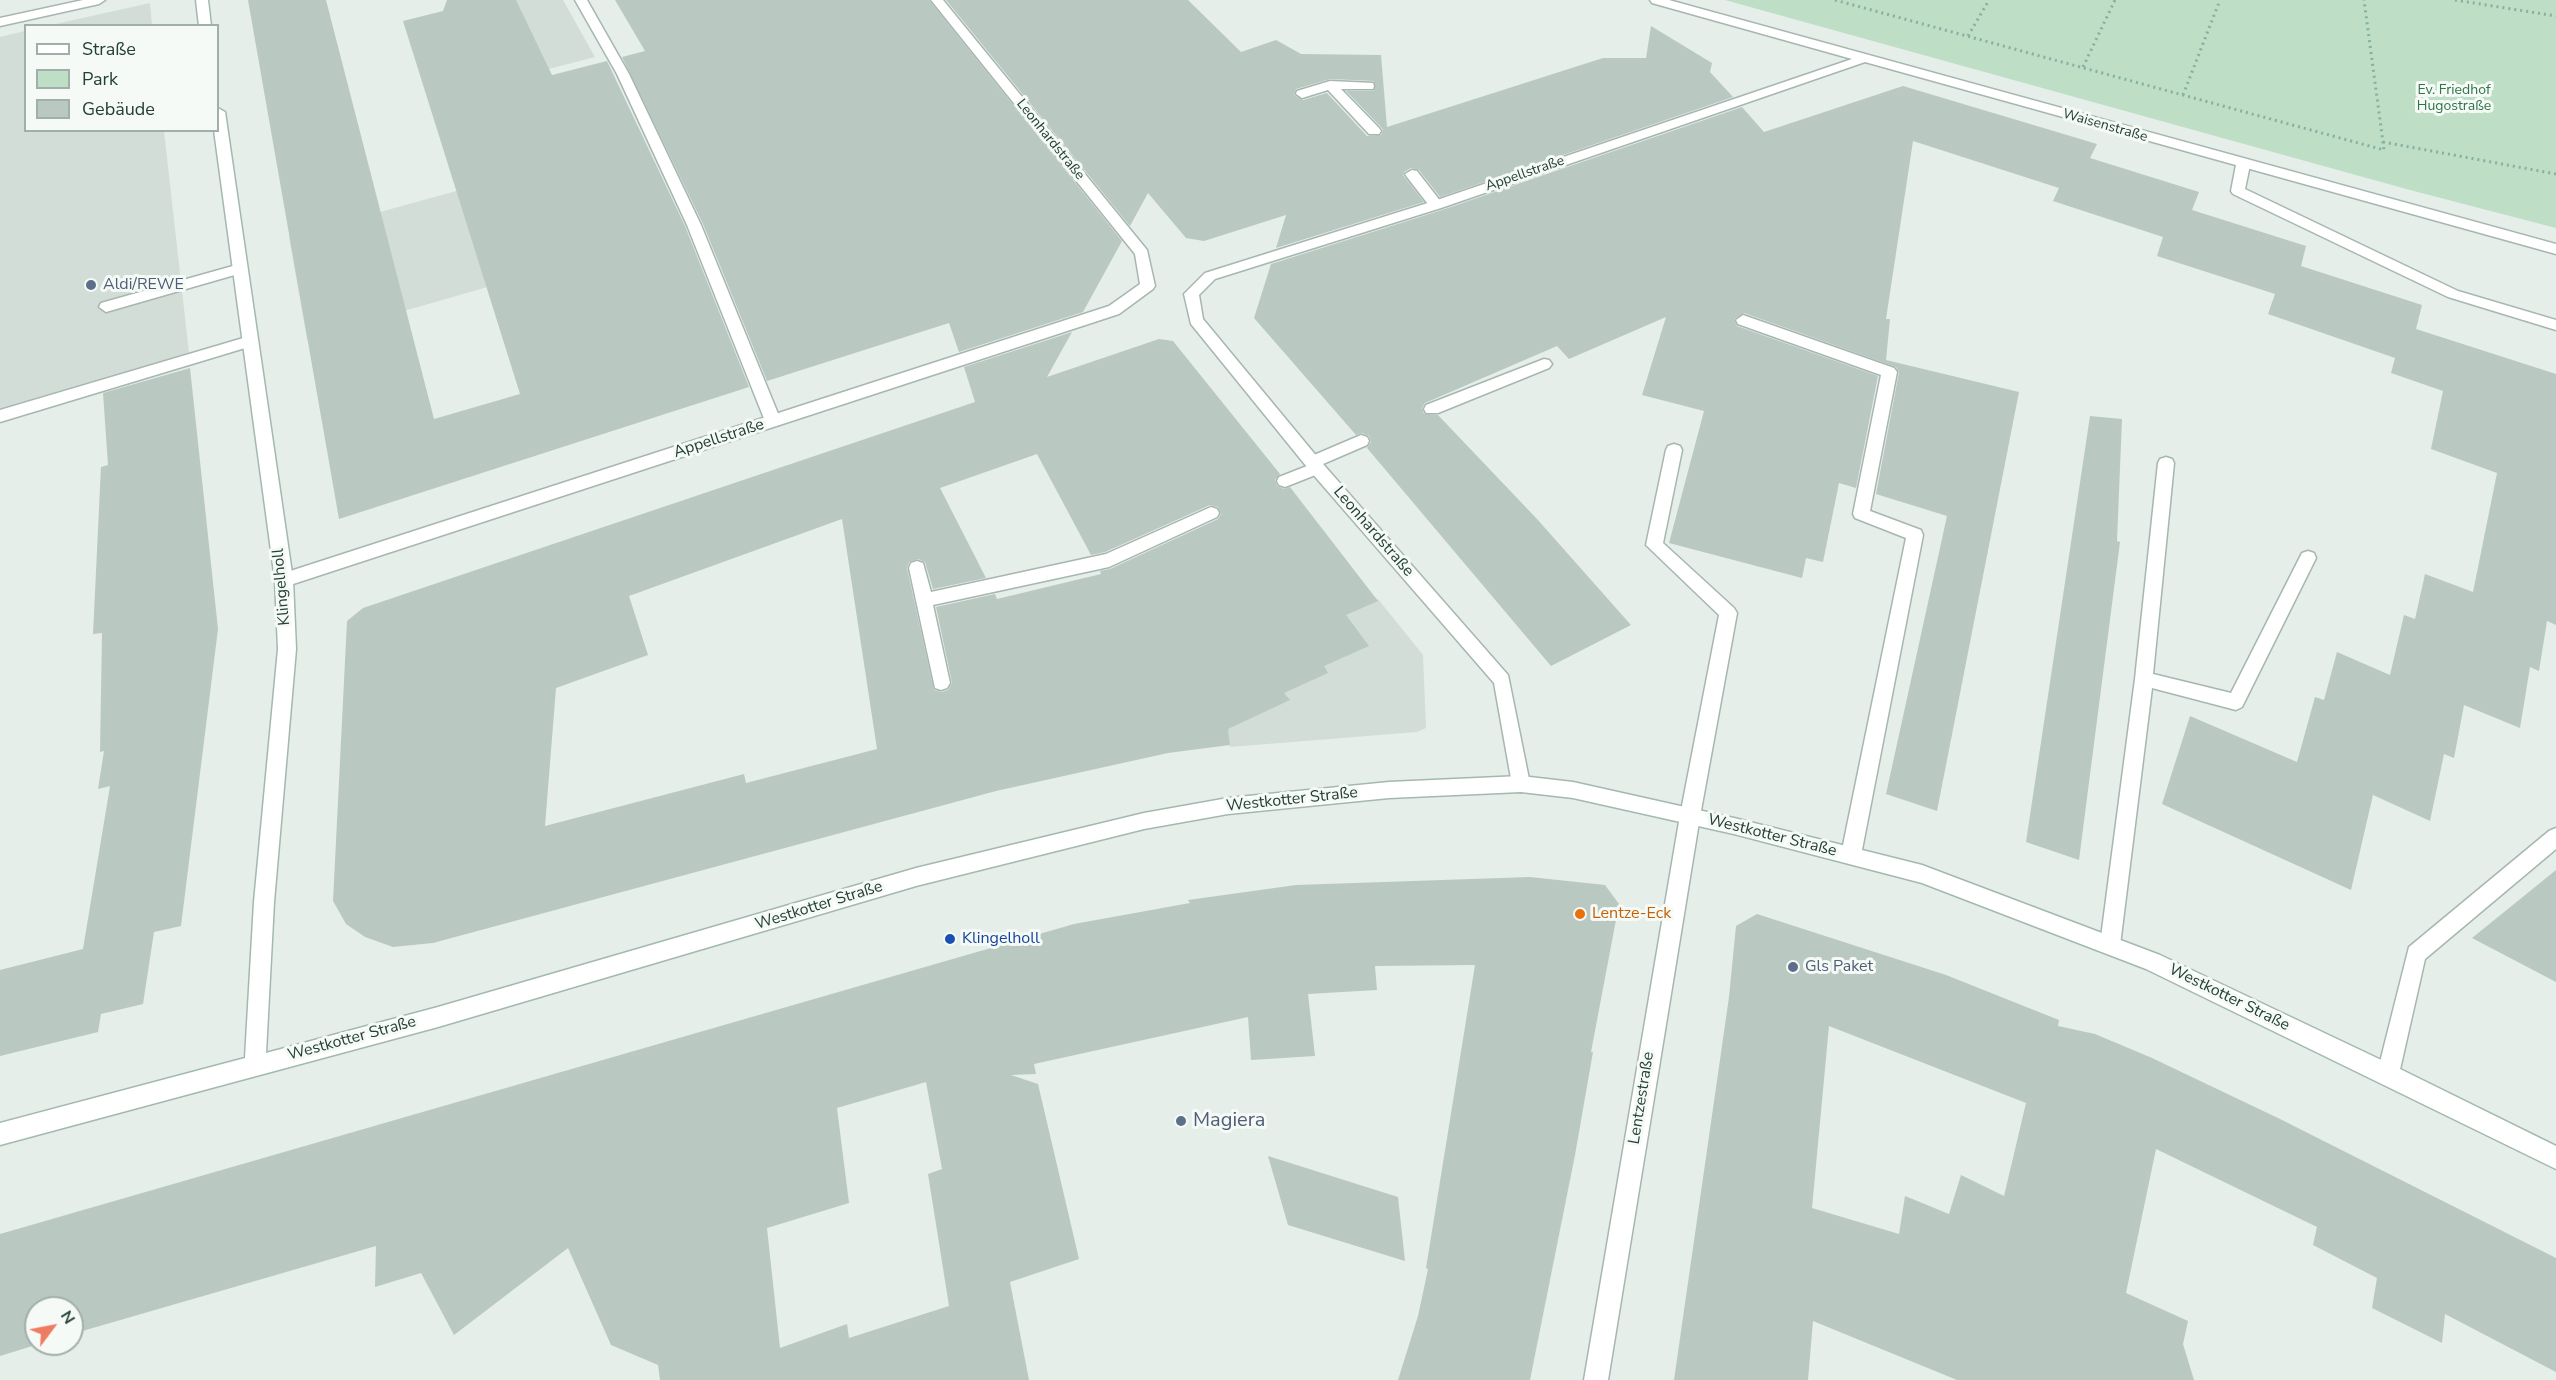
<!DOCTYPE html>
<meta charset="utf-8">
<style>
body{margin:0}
#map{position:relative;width:2556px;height:1380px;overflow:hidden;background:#e5eee9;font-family:"Nunito Sans",sans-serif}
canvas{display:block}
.legend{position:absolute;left:24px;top:24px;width:195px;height:108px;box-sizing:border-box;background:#f5faf7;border:2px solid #a1afaa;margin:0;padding:8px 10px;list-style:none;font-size:18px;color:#243f36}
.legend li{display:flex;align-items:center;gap:12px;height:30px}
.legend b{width:30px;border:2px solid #a1afaa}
.north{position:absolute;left:24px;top:1296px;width:60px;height:60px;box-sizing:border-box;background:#f5faf7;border:2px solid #a1afaa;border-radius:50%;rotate:58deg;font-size:16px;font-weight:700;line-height:24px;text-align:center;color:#243f36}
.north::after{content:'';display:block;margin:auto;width:21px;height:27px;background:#ee7c62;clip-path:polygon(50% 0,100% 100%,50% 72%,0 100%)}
</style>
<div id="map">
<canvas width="2556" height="1380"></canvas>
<ul class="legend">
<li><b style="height:8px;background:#fff"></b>Straße</li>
<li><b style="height:16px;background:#bedec5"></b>Park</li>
<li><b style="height:16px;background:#bac8c2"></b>Gebäude</li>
</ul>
<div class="north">N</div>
</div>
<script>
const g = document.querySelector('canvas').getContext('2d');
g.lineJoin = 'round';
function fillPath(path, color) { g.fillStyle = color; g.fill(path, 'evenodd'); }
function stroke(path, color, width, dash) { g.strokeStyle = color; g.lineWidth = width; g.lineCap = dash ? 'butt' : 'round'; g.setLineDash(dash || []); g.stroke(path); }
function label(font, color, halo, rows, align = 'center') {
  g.font = font + ' "Nunito Sans",sans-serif'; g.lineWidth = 6; g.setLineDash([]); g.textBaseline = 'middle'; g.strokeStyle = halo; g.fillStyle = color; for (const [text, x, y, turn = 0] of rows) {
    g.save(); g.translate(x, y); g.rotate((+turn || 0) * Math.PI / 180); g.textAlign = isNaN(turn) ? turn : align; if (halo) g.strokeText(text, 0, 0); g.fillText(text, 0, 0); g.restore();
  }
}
fillPath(new Path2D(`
 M489 0H563L595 57 433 99Z
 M150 3 152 25H51Z
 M25 31 26 130 164 131 189 353 0 409V37Z
 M635 142 678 232 307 339 289 237Z
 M1378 599 1423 655 1426 728 1417 732 1230 747 1224 704 1207 680Z`), '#d3ddd8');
fillPath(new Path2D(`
 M1725 0H2556V228L2410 190Z`), '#bedec5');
fillPath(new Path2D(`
 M248 0H326L434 419 520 394 403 21 443 11 447 0H516L552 75 607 61 685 226 749 387 339 519Z
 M615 0H929L1122 241 1083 312 959 352 949 323 767 381 703 224 622 57 645 51Z
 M946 0H1188L1241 52 1276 40 1301 54 1381 55 1387 127 1603 58H1646L1651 26 1712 63 1710 72 1733 97 1440 197 1419 170 1411 168 1404 172 1403 175 1424 202 1276 248 1286 215 1204 241 1186 238 1148 193 1130 226ZM1330 79 1374 81V91H1346L1381 127 1383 130 1381 135 1367 136 1327 93 1303 100 1294 95 1296 89Z
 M1903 86 2097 144 2090 158 2199 192 2192 210 2306 246 2301 266 2422 305 2416 329 2556 374V625L2547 621 2539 671 2530 667 2520 728 2464 705 2454 758 2444 754 2430 821 2373 795 2351 890 2162 804 2190 716 2297 762 2315 697 2324 700 2337 652 2390 675 2404 615 2415 619 2425 574 2473 592 2497 473 2431 449 2443 391 2391 373 2395 358 2268 314 2275 294 2157 256 2163 237 2053 201 2059 188 1913 141 1886 319H1890L1886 360 2019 392 1937 811 1886 794 1947 516 1876 494 1899 372 1896 367 1744 313 1734 319 1737 326 1878 376 1856 488 1839 483 1823 562 1806 558 1802 578 1669 543 1704 411 1642 395 1666 317 1569 359 1557 346 1425 403 1422 408 1424 414 1438 415 1537 519 1631 625 1551 666 1367 448 1371 442 1369 436 1362 433 1356 435 1254 318 1271 264 1442 210 1742 107 1764 132Z
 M1072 332 1047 377 1159 339 1173 341 1280 474 1275 480 1277 486 1284 489 1290 487 1378 601 1346 615 1369 646 1324 666 1328 673 1284 693 1290 700 1228 729 1230 745 1168 753 996 791 433 943 393 947 365 937 346 924 333 901 347 621 363 608 975 402 964 367ZM1037 454 1091 555 1105 552 1210 505 1218 507 1221 514 1218 519 1110 569 1100 571 1101 574 997 599 995 594 936 607 952 683 948 690 942 692 934 690 907 568 909 562 918 559 925 562 933 589 986 578 940 488ZM842 519 877 749 746 783 744 774 545 826 556 688 648 655 629 596Z
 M190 368 218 629 181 926 154 932 143 1004 101 1014 98 1032 0 1056V970L83 949 110 786 98 789 104 751 100 752 102 633 93 634 101 467 108 465 103 393Z
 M2090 416 2122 419 2117 541 2120 542 2079 860 2026 842Z
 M2556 870V982L2472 938Z
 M1530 877 1605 885 1619 904 1591 1052H1593L1575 1155 1530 1380H1398L1418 1316 1428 1269 1426 1268 1475 965 1375 966 1377 990 1308 994 1315 1056 1251 1060 1248 1017 1034 1064 1036 1074 1011 1075 1038 1084 1079 1259 1010 1282 1029 1380H660L658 1365 611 1345 568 1248 454 1335 421 1273 375 1287 376 1246 72 1334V1308H36V1344H39L0 1356V1234L1074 924 1190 903 1188 900 1296 885ZM926 1082 942 1169 928 1174 949 1306 849 1338 847 1324 780 1348 767 1228 849 1203 837 1108Z
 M1757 914 1946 975 2059 1020 2058 1026 2095 1034 2152 1058 2280 1119 2556 1258V1372L2445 1314 2442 1343 2372 1308 2377 1278 2313 1245 2317 1227 2156 1149 2126 1293 2188 1321 2183 1344 2194 1380H1957L1813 1321 1808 1380H1674L1729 997 1736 926ZM1829 1026 2026 1103 2004 1196 1961 1175 1949 1214 1905 1196 1899 1234 1812 1208Z
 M1268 1156 1398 1197 1405 1261 1288 1225Z`), '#bac8c2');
const lane = new Path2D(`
 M575 0H587L629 74 701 225 781 421 779 425H767L765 421 687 225 617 74Z
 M1330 81 1373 83 1374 86 1373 89H1341L1379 128 1381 131 1379 134H1369L1328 90 1302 98 1296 94 1297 91Z
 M2243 161 2250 165 2245 189 2458 291 2556 320V330L2448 297 2233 194 2231 191 2236 165Z
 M1412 170 1417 171 1441 202 1443 205 1441 208H1431L1407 177 1405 174Z
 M240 264 245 266 247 269 245 272 106 312 99 307 101 303Z
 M1743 315 1894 368 1897 372 1870 511 1921 530 1923 535 1861 855 1858 861 1851 864 1844 861 1841 855 1906 538 1855 518 1853 514 1881 375 1738 324 1736 320Z
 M250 336 257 341 255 345 0 422V410Z
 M1544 359 1549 360 1552 364 1549 368 1438 413H1426L1424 409 1426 405Z
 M1361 435 1367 437 1369 441 1367 445 1323 464 1325 468 1323 472 1285 487 1279 485 1277 481 1279 477 1307 466 1305 462 1307 458Z
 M1674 444 1680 446 1682 450 1663 543 1734 608 1737 613 1700 816 1697 822 1690 824 1683 822 1680 816 1719 615 1646 545 1666 450 1668 446Z
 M2166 457 2172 459 2174 463 2153 674 2231 693 2302 553 2308 551 2314 553 2316 558 2242 707 2236 710 2152 688 2120 945 2117 952 2110 954 2103 952 2100 945 2135 679 2158 463 2160 459Z
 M1211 507 1217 509 1219 513 1217 517 1109 567 933 605 950 683 947 688 941 690 935 688 909 568 911 563 917 561 923 563 931 592 1106 554Z
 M2556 828V849L2425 959 2399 1074 2396 1081 2388 1084 2380 1081 2377 1074 2409 947 2549 831Z`);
const street = new Path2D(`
 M83 0H105L99 4 0 26V18Z
 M931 0H943L1147 250 1155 286 1153 289 1119 314 284 587 278 585 275 580 278 575 1109 306 1140 284 1135 254Z
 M1650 0H1669L2556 244V254L1865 62 1441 208 1215 279 1199 295 1203 319 1323 464 1508 675 1530 784 1528 790 1521 792 1514 790 1512 784 1494 683 1311 472 1191 324 1184 294 1205 273 1431 202 1852 59 1652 3Z
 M1690 808 1697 810 1700 816 1608 1380H1584L1680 816 1683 810Z`);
const secondary = new Path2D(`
 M196 0H208L211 26H199Z
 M218 108 225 112 293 580 296 649 274 902 266 1053 438 1007 916 868 1144 813 1228 798 1389 782 1521 776 1573 782 1734 818 1922 865 2160 955 2396 1067 2556 1146V1169L2146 969 1922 883 1734 834 1573 798 1521 792 1389 798 1228 814 1144 829 916 886 438 1027 0 1145V1123L245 1058 254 902 278 649 275 580 214 130H218Z`);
stroke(lane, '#a7b6b0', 3);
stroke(street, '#a7b6b0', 3);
stroke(secondary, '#a3b9b0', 3);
stroke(new Path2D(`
 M1835 0 2384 150 2364 0
 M2455 0 2556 16
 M1968 36 1989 0
 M2083 67 2115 0
 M2183 95 2220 0
 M2383 142 2556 174`), '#86b0a1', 3, [2, 4]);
fillPath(lane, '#fff');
fillPath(street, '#fff');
fillPath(secondary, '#fff');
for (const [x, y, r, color] of [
 [91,285,6,"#5c6f8a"],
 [1580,914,6,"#e8710a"],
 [950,939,6,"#1a4fb4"],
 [1793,967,6,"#5c6f8a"],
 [1181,1121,6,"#5c6f8a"]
]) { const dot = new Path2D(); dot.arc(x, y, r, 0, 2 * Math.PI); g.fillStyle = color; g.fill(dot); stroke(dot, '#f5faf7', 2); }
label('14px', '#2f7546', '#f5faf7', [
 ["Ev. Friedhof",2454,91],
 ["Hugostraße",2454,107]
]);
label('14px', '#243f36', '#f5faf7', [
 ["Waisenstraße",2105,126,16],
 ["Leonhardstraße",1050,140,51],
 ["Appellstraße",1525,174,-19]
]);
label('16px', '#4e5e75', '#f5faf7', [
 ["Aldi/REWE",103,285],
 ["Gls Paket",1805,967]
], 'left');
label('16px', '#243f36', '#f5faf7', [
 ["Appellstraße",719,439,-18],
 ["Leonhardstraße",1373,532,49],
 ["Klingelholl",282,587,-95],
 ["Westkotter Straße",1292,800,-6],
 ["Westkotter Straße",1772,836,14],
 ["Westkotter Straße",819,906,-17],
 ["Westkotter Straße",2229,998,26],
 ["Westkotter Straße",352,1039,-15],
 ["Lentzestraße",1642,1098,-81]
]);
label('16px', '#c56008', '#f5faf7', [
 ["Lentze-Eck",1592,914]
], 'left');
label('16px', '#164399', '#f5faf7', [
 ["Klingelholl",962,939]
], 'left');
label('20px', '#4e5e75', '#f5faf7', [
 ["Magiera",1193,1121]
], 'left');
</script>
